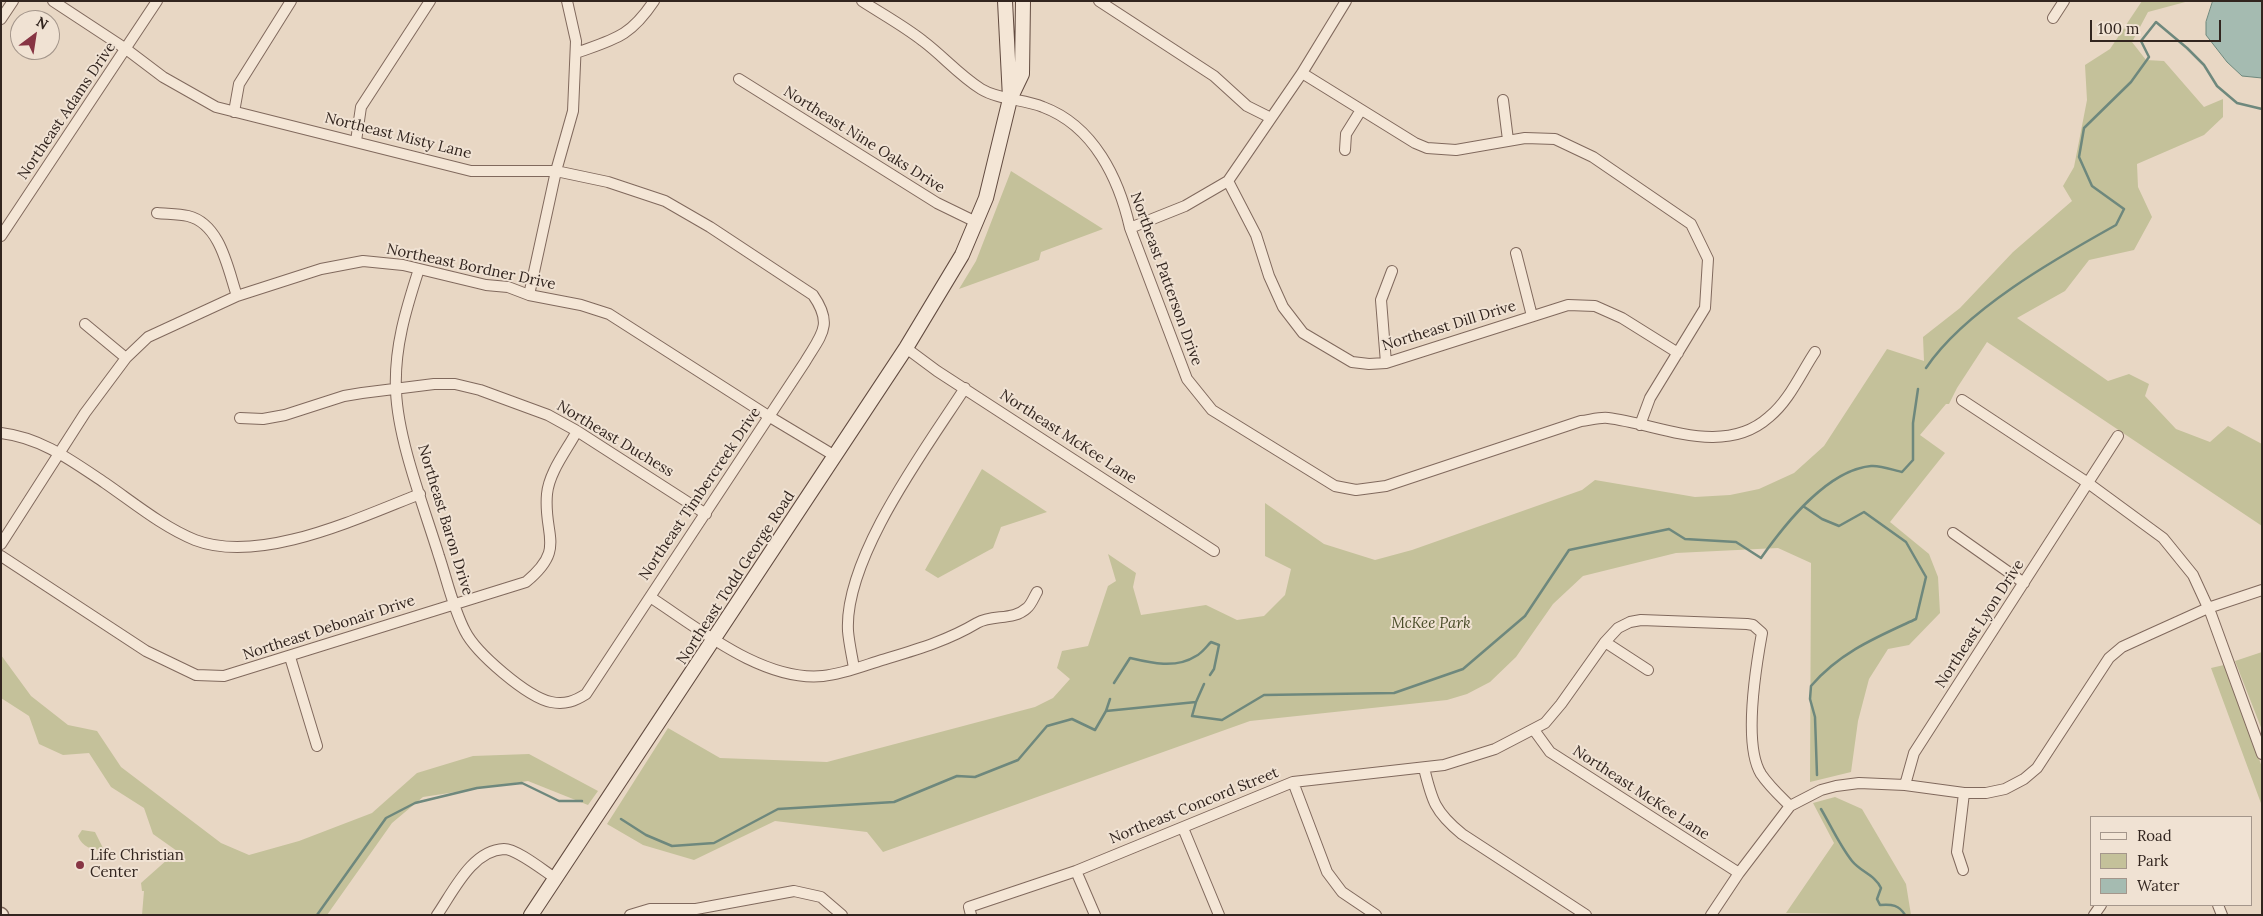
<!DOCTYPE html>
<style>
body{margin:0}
#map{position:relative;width:2263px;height:916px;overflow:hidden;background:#e8d7c4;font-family:Lora,serif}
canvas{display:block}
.frame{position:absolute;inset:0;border:2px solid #32251f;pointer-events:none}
.legend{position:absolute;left:2090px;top:816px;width:162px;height:90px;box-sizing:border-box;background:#f0e2d3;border:1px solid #a4968b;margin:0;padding:6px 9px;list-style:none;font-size:15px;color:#32251f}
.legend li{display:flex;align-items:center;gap:10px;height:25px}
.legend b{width:25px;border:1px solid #a4968b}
.north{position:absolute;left:10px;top:10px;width:50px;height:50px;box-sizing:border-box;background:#f0e2d3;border:1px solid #a4968b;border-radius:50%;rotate:31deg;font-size:14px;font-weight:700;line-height:20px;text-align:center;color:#32251f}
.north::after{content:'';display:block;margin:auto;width:18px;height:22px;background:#873544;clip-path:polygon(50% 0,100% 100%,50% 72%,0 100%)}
.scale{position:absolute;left:2090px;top:20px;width:131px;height:22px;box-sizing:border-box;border:2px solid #32251f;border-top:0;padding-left:6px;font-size:15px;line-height:18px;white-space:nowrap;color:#32251f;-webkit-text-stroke:4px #f0e2d3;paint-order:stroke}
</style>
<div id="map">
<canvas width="2263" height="916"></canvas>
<div class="frame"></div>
<ul class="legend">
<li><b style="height:6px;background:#f4e6d6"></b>Road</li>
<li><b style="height:14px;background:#c4c19a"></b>Park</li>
<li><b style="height:14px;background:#a5bbb1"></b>Water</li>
</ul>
<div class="north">N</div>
<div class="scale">100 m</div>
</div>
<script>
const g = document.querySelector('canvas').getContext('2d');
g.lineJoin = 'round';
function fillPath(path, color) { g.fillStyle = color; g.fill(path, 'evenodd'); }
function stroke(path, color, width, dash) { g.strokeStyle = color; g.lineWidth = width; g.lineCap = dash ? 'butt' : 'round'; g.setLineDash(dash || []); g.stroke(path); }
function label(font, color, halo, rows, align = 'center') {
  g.font = font + ' Lora,serif'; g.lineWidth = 4; g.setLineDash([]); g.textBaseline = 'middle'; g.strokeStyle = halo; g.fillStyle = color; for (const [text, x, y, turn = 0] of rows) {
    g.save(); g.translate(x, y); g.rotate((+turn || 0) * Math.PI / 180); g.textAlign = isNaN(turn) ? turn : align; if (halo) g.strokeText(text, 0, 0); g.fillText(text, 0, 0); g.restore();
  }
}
fillPath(new Path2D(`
 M2142 1H2189L2148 12 2132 42 2146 60 2164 61 2204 107 2223 99V117L2204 135 2137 164 2138 187 2152 217 2134 250 2089 260 2065 291 2017 318 2108 381 2129 374 2149 384 2145 396 2176 429 2210 442 2228 426 2262 444V526L1987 342 1957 388 1949 404H1946L1920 435 1945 453 1890 522 1929 554 1938 577 1940 613 1909 645 1888 649 1869 679 1858 721 1851 772 1810 782 1811 563 1778 548 1676 553 1583 576 1553 604 1516 657 1490 682 1467 694 1447 700 1250 721 883 852 867 832 775 821 694 860 643 845 607 824 668 728 720 758 827 762 1035 707 1053 698 1070 679 1057 668 1062 651 1088 646 1108 586 1116 581 1108 554 1136 573 1133 587 1141 615 1206 605 1237 620 1264 616 1285 595 1291 569 1265 556V503L1324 544 1375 560 1412 550 1582 490 1595 480 1695 497 1730 495 1759 489 1794 473 1824 446 1887 349 1924 361 1923 337 1960 308 2013 252 2072 201 2063 186 2074 167 2087 100 2085 65 2110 49Z
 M1011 171 1103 229 1041 252 1039 260 959 289 976 261Z
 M982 469 1047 512 1001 527 993 548 938 578 925 570Z
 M2262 652V730L2235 661Z
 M1 655 31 696 68 725 97 731 121 767 221 843 249 855 299 841 372 813 417 773 473 756 529 754 598 791 588 805 528 781 423 797 392 823 327 915H142L144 891H142L141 883 177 851 153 834 144 808 111 787 89 753 63 755 39 744 29 716 1 698Z
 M2224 665 2262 767V806L2211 668Z
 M1835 797 1862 809 1906 884 1911 915 1786 913 1834 843 1813 803Z
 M82 830 95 832 104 850C92 850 82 847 78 836Z`), '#c4c19a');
const water = new Path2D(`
 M2213 1H2262V78L2242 76 2227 62 2206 35V22Z`);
fillPath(water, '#a5bbb1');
stroke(water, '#6e887d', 1);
stroke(new Path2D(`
 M1926 368C1965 310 2055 259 2116 225L2124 209 2092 186 2079 157 2084 128 2131 82 2149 57 2141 41 2156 22 2187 48 2204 65 2217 86 2237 103 2262 109
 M1803 506 1822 519 1839 526 1864 512 1906 542 1926 577 1916 619C1877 637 1840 652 1811 686L1810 699 1815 717 1817 775
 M1114 683 1130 658C1151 663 1176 669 1196 656 1202 653 1206 647 1211 642L1219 645 1214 669 1210 675
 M1196 702 1204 684
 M1106 711 1110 699
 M1821 809C1831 826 1840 846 1852 861 1861 872 1875 875 1881 888L1877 899 1880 905C1892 904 1899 905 1905 915
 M621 819 646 835 672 846 714 843 778 809 894 802 957 776 975 777 1018 760 1047 726 1072 719 1095 730 1106 711 1196 702 1192 716 1222 720 1264 695 1394 693 1463 669 1525 616 1569 550 1669 529 1685 539 1736 542 1761 558C1785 524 1827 470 1871 466 1880 465 1893 470 1902 472L1913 460V423L1918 389
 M317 915 386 818 415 803 477 788 522 783 559 801H582`), '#6e887d', 2.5);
const minor = new Path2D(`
 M53 1 126 49 163 77 216 107 471 171H556L608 182 665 201 710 227 813 295C834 325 821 335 805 362L586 694C575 701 565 705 551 702 527 697 476 653 465 631 453 608 447 580 439 556 424 507 398 441 396 391 394 348 406 309 419 269
 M862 1C882 14 904 26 923 41 943 56 959 75 981 89 999 100 1024 99 1043 107 1094 126 1119 179 1130 228L1187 379 1212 410 1335 486 1356 490 1386 486 1581 421C1590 420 1600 417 1608 418 1659 424 1723 458 1769 417 1789 401 1801 373 1815 352
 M1099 1 1214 76 1247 106 1271 118
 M2053 18 2064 1
 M1 19 13 1
 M576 53C615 39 630 37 654 1
 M1302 73 1415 143 1427 148 1456 150 1525 138 1555 139 1593 157 1691 224 1708 259 1705 308 1650 398 1640 425
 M739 79 937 203 976 222
 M1503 100 1508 140
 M234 112 239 84 291 1
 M356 141 361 107 430 1
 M1345 150 1346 134 1361 110
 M1228 181 1256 235 1269 276 1283 307 1303 333 1352 362 1369 364 1386 363 1568 305 1595 306 1622 318 1678 353
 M157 213C167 214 179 214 188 216 221 224 228 270 237 296
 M1130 228 1185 206 1228 181 1302 73 1346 1
 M1 236 157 1
 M1516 253 1532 316
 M529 295 556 171 573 111 576 41 567 1
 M85 324 126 358
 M906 348 937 371 1214 551
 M1386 363 1381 300 1392 271
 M1962 400 2088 483 2163 538 2193 575 2211 614 2262 754
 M240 418 263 419 285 415 344 396 362 393 434 384H455L480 390 548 415 577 431 706 514
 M1 433C42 438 72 461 105 483 134 503 163 527 195 540 260 565 358 518 420 494
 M1953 533 2024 583
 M1 544 85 413 126 358 148 337 237 296 321 269 363 261 403 265 486 285 508 287 529 295 581 305 609 314 770 417 835 456
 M1 556 146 651 196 675 224 676 526 582C567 548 543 536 547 494 549 472 567 450 577 431
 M650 597C698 628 763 682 823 676 843 674 863 666 882 660 915 650 947 641 977 623 993 614 1013 621 1027 608 1031 605 1034 597 1037 592
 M1605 642 1648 670
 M290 657 317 746
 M854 668C852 656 849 643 848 631 844 558 926 448 965 388
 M1534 730 1550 752 1739 873
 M1424 768C1432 801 1435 812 1462 834L1586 915
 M1293 782 1327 872 1342 892 1376 915
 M1905 785 1914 753 2118 436
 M1183 828 1219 915
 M1963 870 1957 852 1964 793
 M1076 871 1095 915
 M2218 905 2222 915
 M437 915C453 892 472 850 504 849 517 849 544 871 555 878
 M630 915 650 909H696L794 891 821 897 842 915
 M971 915 969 907 1076 871 1293 782 1444 765 1495 749 1545 723 1561 704 1605 642 1618 628 1630 622 1641 620 1747 624 1753 625 1762 633C1756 666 1743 745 1761 774 1769 786 1780 796 1790 806
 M1711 915 1739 873 1790 806 1821 790 1836 786 1859 783 1905 785 1964 793H1986L2005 789 2024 779 2037 768 2109 658 2122 647 2146 636 2208 608 2262 590
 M2094 915 2101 905`);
const tertiary = new Path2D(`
 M1 914 2 915`);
const secondary = new Path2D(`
 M1005 1 1010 98
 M531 915 906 348 962 255 986 198 1010 99 1022 74 1023 1`);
stroke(minor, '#80695d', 12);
stroke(tertiary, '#80695d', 15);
stroke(secondary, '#624b40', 16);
stroke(minor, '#f4e6d6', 10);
stroke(tertiary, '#f4e6d6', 12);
stroke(secondary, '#f4e6d6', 14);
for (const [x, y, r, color] of [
 [80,865,5,"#873544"]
]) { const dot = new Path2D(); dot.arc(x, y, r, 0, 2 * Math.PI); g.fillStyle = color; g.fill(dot); stroke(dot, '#f0e2d3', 2); }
label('15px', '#32251f', '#f0e2d3', [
 ["Northeast Adams Drive",67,111,-56],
 ["Northeast Misty Lane",398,136,14],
 ["Northeast Nine Oaks Drive",864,140,32],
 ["Northeast Bordner Drive",471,267,12],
 ["Northeast Patterson Drive",1166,279,70],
 ["Northeast Dill Drive",1449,326,-17],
 ["Northeast McKee Lane",1068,437,33],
 ["Northeast Duchess",615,439,31],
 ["Northeast Timbercreek Drive",700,494,-56],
 ["Northeast Baron Drive",445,520,73],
 ["Northeast Todd George Road",736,578,-57],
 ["Northeast Lyon Drive",1980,624,-57],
 ["Northeast Debonair Drive",329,628,-18],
 ["Northeast McKee Lane",1641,793,33],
 ["Northeast Concord Street",1194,806,-22]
]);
label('italic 15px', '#494c28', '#f0e2d3', [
 ["McKee Park",1431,624]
]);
label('15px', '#32251f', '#f0e2d3', [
 ["Life Christian",90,856],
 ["Center",90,873]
], 'left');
</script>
